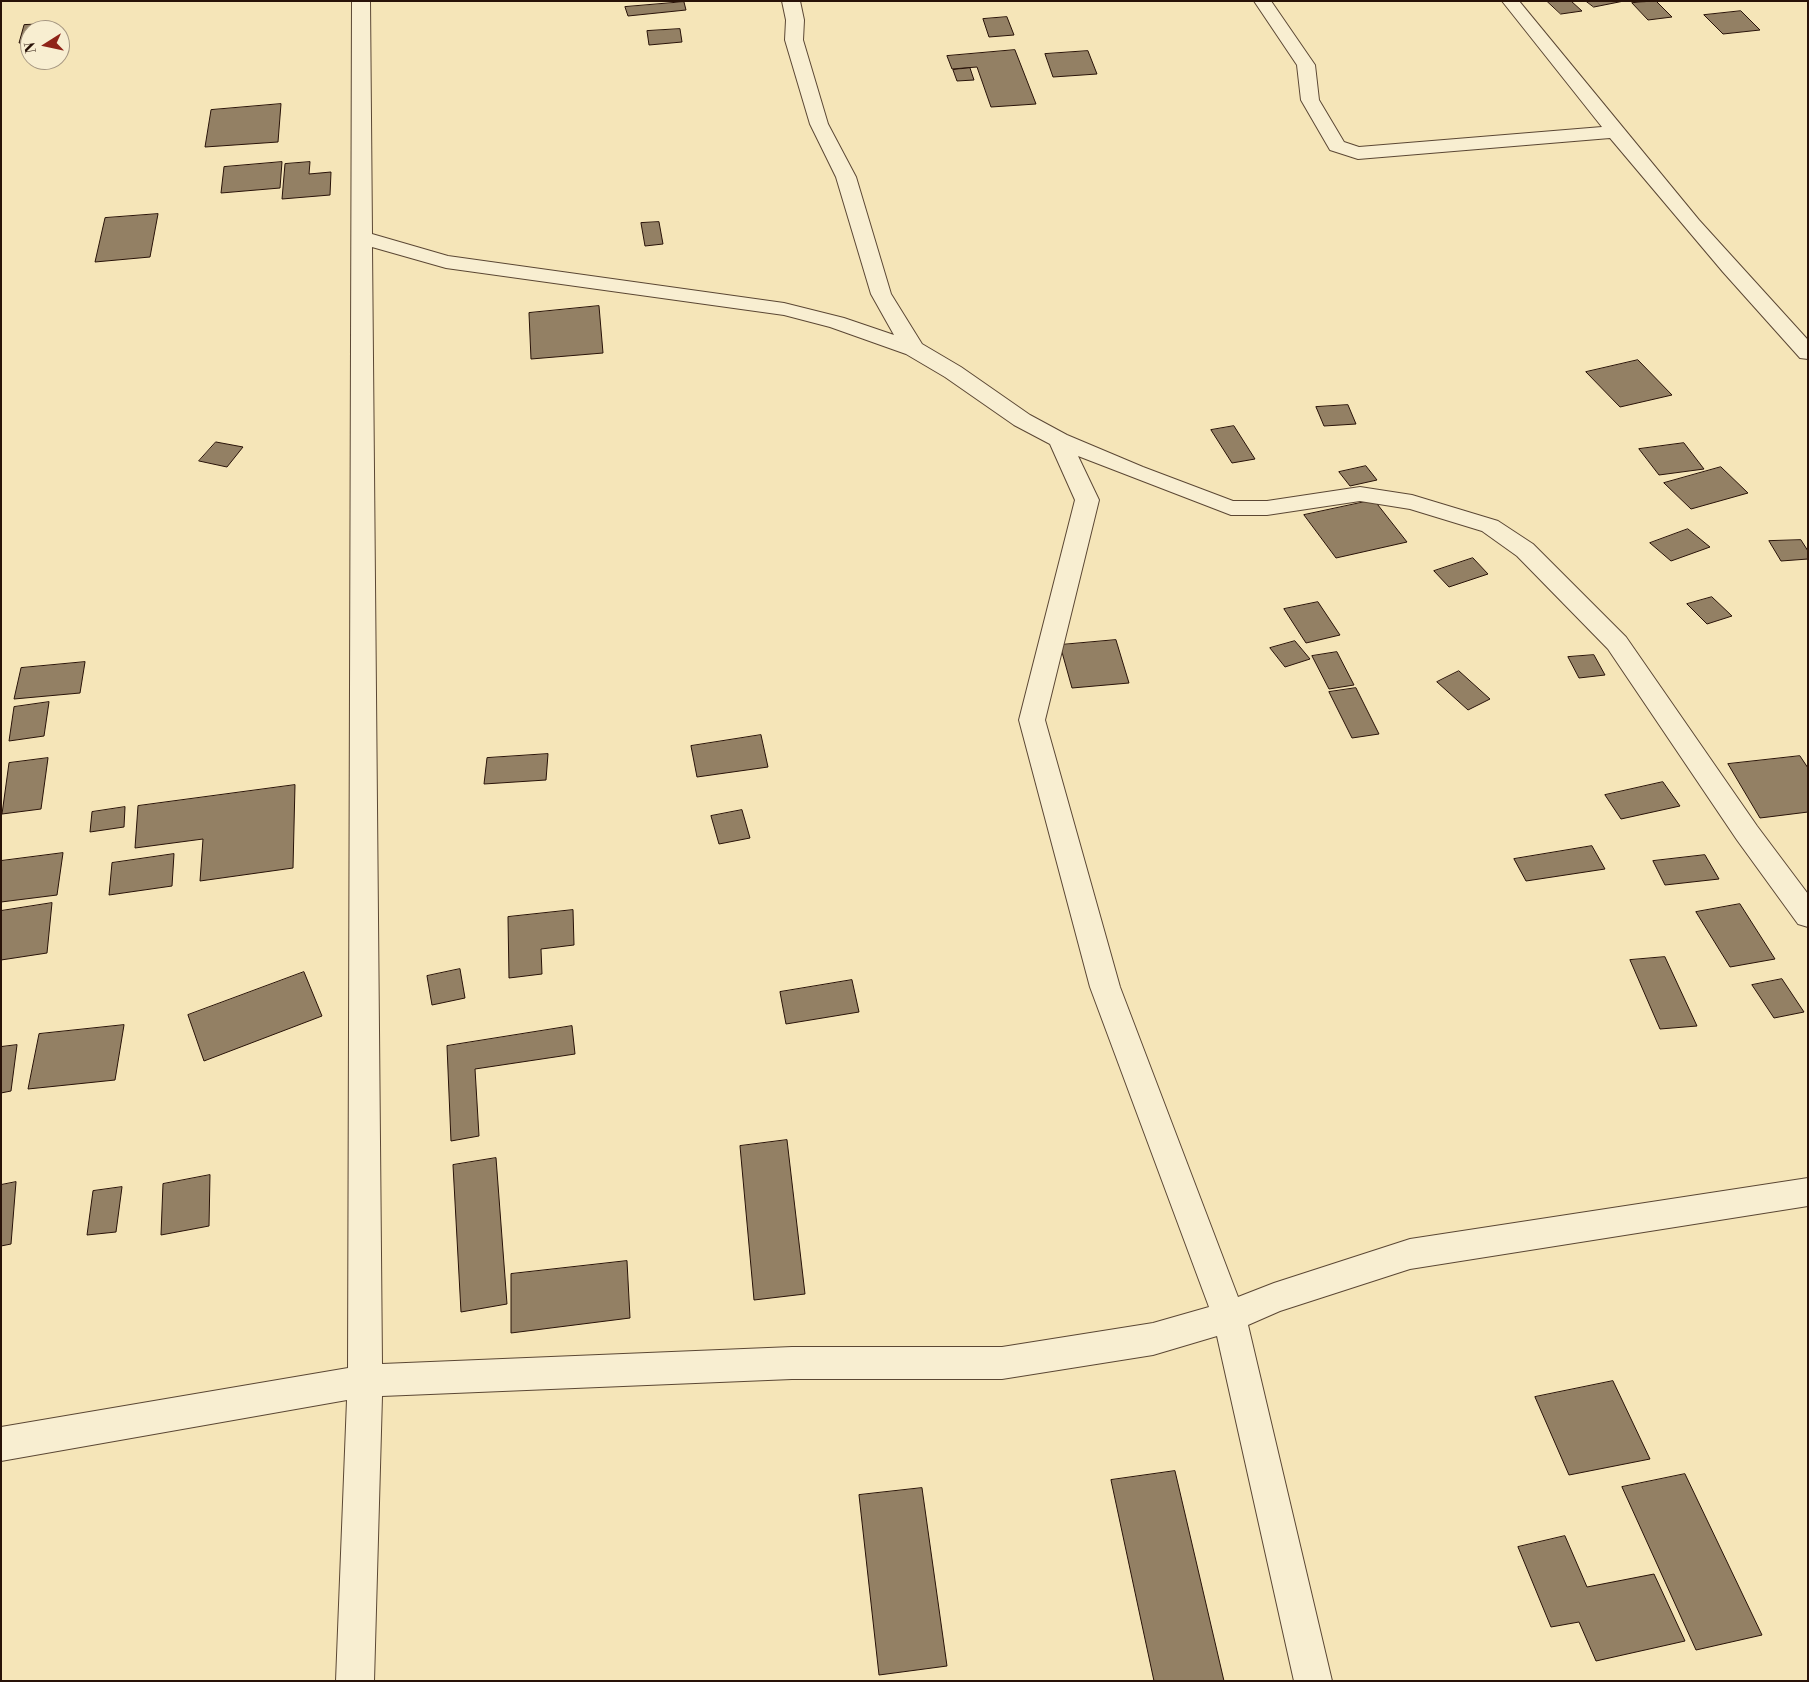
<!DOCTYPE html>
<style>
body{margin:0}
#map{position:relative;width:1809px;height:1682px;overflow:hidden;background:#f5e5b8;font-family:"Libre Bodoni",serif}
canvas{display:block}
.frame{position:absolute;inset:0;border:2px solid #281208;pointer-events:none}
.north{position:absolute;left:20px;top:20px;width:50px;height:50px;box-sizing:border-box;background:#f8eed1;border:1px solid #a59681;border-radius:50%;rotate:260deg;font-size:14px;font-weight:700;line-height:20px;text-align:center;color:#281208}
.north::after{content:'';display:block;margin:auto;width:18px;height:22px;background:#8f2418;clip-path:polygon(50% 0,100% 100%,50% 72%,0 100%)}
</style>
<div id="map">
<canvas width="1809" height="1682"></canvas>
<div class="frame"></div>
<div class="north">N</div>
</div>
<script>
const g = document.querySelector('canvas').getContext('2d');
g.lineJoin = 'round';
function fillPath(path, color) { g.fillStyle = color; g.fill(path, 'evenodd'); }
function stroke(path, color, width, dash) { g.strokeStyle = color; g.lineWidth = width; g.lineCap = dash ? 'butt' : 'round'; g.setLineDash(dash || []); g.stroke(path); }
const building = new Path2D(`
 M1547 1H1571L1582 11 1561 14Z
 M1586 1H1624L1594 7Z
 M1656 1 1672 17 1648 20 1632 3Z
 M684 2 686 10 628 16 625 7Z
 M1741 11 1760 30 1723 34 1704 15Z
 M1007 17 1014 35 989 37 983 19Z
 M47 24 45 30H30V42L19 43 24 25Z
 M680 29 682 42 649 45 647 31Z
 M1015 50 1036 104 991 107 977 67 952 69 947 56Z
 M1088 51 1097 74 1053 77 1045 54Z
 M970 68 974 80 957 81 953 70Z
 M281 104 278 142 205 147 211 110Z
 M282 162 280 188 221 193 224 167Z
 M310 162 309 174 331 172 330 195 282 199 285 164Z
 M158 214 150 257 95 262 105 218Z
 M659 222 663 244 645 246 641 223Z
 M599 306 603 353 531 359 529 313Z
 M1638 360 1672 395 1620 407 1586 372Z
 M1348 405 1356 424 1324 426 1316 407Z
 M1234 426 1255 459 1232 463 1211 430Z
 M216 442 243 447 227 467 199 461Z
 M1684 443 1704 469 1659 475 1639 449Z
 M1366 466 1377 480 1350 486 1339 472Z
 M1721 467 1748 493 1691 509 1664 483Z
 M1374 500 1407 542 1336 558 1304 515Z
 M1688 529 1710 547 1671 561 1650 543Z
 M1801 540 1808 551V559L1781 561 1769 541Z
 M1473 558 1488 574 1449 587 1434 571Z
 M1712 597 1732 616 1707 624 1687 604Z
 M1318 602 1340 635 1306 643 1284 609Z
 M1116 640 1129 683 1072 688 1060 645Z
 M1295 641 1310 659 1285 667 1270 648Z
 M1337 652 1354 685 1329 689 1312 656Z
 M1594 655 1605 675 1579 678 1568 657Z
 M85 662 80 693 14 699 21 668Z
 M1459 671 1490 699 1468 710 1437 682Z
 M1356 688 1379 734 1352 738 1329 692Z
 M49 702 44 736 9 741 14 707Z
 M761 735 768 767 697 777 691 746Z
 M548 754 546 780 484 784 487 758Z
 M1800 756 1808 768V812L1760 818 1728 764Z
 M48 758 41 809 2 814 9 763Z
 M1663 782 1680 806 1621 819 1605 795Z
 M295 785 293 868 200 881 203 839 135 848 138 806Z
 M125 807 124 827 90 832 92 812Z
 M742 810 750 838 719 844 711 816Z
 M1592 846 1605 869 1526 881 1514 859Z
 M63 853 57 895 1 902V861Z
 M174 854 172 886 109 895 112 863Z
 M1705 855 1719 879 1665 885 1653 861Z
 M52 903 47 953 1 960V911Z
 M1740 904 1775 959 1730 967 1696 912Z
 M573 910 574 945 541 949 542 974 509 978 508 917Z
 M1665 957 1697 1026 1660 1029 1630 960Z
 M460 969 465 998 432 1005 427 976Z
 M304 972 322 1016 204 1061 188 1015Z
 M1782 979 1804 1012 1774 1018 1752 985Z
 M852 980 859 1012 786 1024 780 992Z
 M124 1025 115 1080 28 1089 39 1034Z
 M572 1026 575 1054 475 1069 479 1136 451 1141 447 1046Z
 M17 1045 11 1091 1 1093V1047Z
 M787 1140 805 1294 754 1300 740 1146Z
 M496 1158 507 1304 461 1312 453 1165Z
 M210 1175 209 1226 161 1235 163 1184Z
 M16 1182 11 1244 1 1246V1185Z
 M122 1187 116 1232 87 1235 93 1191Z
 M627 1261 630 1318 511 1333V1274Z
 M1613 1381 1650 1459 1569 1475 1535 1397Z
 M1175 1471 1224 1681H1154L1111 1480Z
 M1685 1474 1762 1635 1696 1650 1622 1487Z
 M922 1488 947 1666 879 1675 859 1495Z
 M1565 1536 1587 1587 1654 1574 1685 1641 1596 1661 1579 1622 1551 1627 1518 1547Z`);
fillPath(building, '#938064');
stroke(building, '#281208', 1);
const street = new Path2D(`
 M352 1H370L372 234 448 256 784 303 844 318 894 335 871 294 836 177 810 124 785 40 786 20 782 1H800L804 20 803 40 828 124 856 177 891 294 922 344 961 367 1030 415 1067 435 1143 467 1233 501H1267L1360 487 1412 495 1498 521 1533 544 1626 637 1757 826 1808 894V927L1798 924 1737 840 1608 649 1517 556 1482 531 1410 509 1360 501 1267 515H1231L1078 456 1099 500 1045 720 1120 987 1238 1297 1274 1283 1410 1239 1808 1178V1206L1410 1269 1280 1311 1248 1325 1332 1681H1294L1217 1336 1153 1355 1002 1379H792L382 1396 374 1681H336L347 1400 1 1461V1427L348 1368ZM372 247 446 268 784 315 830 327 906 354 945 377 1014 425 1050 444 1075 500 1019 720 1090 987 1209 1307 1153 1323 1002 1347H792L382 1364Z
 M1254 1H1271L1315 65 1319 100 1344 142 1359 147 1602 127 1502 1H1519L1699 220 1808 340V359L1800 358 1723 272 1610 138 1358 159 1330 150 1301 100 1297 65Z`);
stroke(street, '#5b4734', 2);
fillPath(street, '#f8eed1');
</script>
